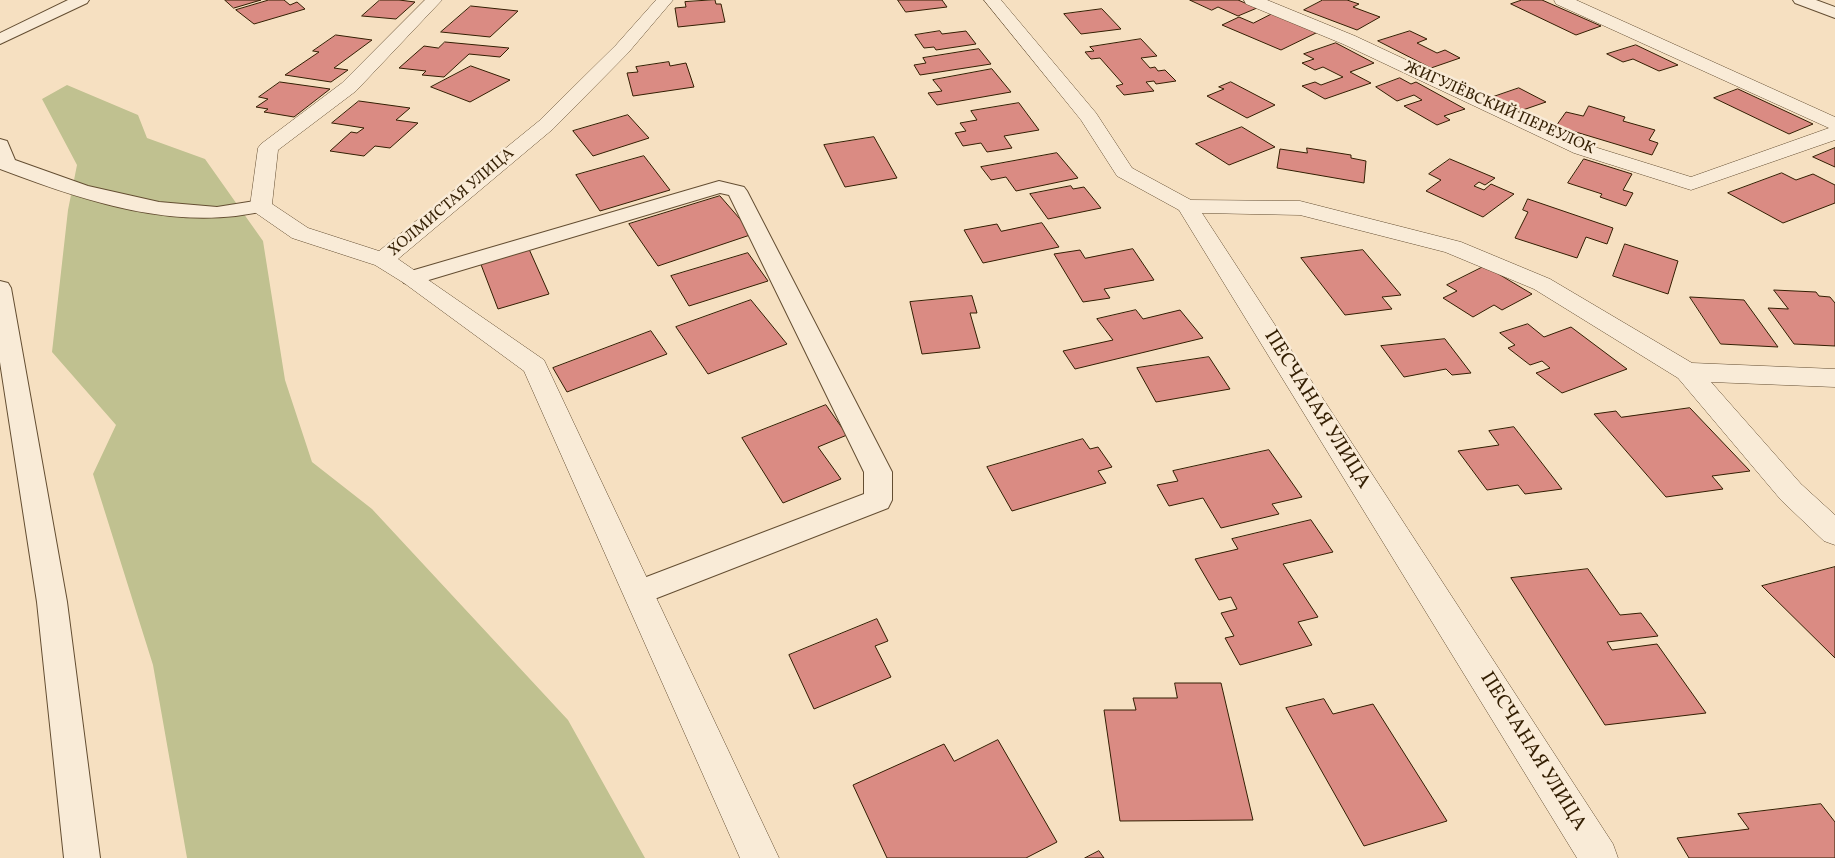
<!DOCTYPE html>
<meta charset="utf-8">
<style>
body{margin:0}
canvas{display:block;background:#f6e0c1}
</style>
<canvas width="1835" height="858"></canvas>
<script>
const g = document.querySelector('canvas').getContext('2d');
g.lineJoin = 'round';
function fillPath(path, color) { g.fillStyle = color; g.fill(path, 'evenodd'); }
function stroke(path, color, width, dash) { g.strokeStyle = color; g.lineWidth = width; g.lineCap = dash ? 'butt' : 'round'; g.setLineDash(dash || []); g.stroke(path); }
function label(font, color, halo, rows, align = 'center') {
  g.font = font + ' Vollkorn,serif'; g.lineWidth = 5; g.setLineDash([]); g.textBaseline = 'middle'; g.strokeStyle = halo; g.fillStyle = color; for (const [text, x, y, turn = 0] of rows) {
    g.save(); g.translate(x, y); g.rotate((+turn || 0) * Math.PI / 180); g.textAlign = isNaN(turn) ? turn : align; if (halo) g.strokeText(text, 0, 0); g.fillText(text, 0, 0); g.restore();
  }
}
fillPath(new Path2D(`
 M67 85 138 115 147 138 205 159 263 241 285 380 312 462 372 509 568 720 645 858H187L153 665 93 474 116 425 52 352 68 210 77 165 42 99Z`), '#c0c190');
const building = new Path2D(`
 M225 0H261L234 8Z
 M269 0H284L290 5 297 2 305 9 254 24 236 10Z
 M380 0H399L415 2 396 19 362 16Z
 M715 0 716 4H721L725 22 678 27 675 8 686 7 685 2Z
 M898 0H942L947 7 906 12Z
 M1190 0H1238L1257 8 1238 16 1218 7 1212 10Z
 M1323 0H1347L1359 4 1353 7 1380 17 1357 30 1304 10Z
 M1522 0H1542L1601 26 1576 35 1511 4Z
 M471 6 518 11 490 37 441 32Z
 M1102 9 1121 29 1081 34 1064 14Z
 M1272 14 1318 32 1281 50 1222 25 1239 17 1253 23Z
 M940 31 942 34 966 31 976 44 936 50 934 47 924 48 915 35Z
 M1410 31 1427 39 1417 43 1437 53 1445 50 1460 58 1431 68 1378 41Z
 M336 35 372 40 334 68 348 70 331 82 285 75 319 52 313 51Z
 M1141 39 1157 56 1141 58 1150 68 1155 67 1158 71 1165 70 1176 81 1156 84 1154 81 1146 82 1154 91 1124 95 1116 86 1123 84 1100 58 1091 59 1085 52 1094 51 1090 47Z
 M445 42 509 48 500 57 469 54 444 77 422 75 426 71 399 68 424 46 438 48Z
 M1336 43 1374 63 1350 72 1371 83 1325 99 1302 86 1315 82 1321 85 1343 77 1323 67 1315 70 1302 63 1314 59 1304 54Z
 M1636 45 1678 65 1659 71 1633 59 1623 62 1607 54Z
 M979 49 991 64 920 75 914 65 926 63 923 58Z
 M669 62 670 66 686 63 694 87 633 96 627 73 638 72 636 67Z
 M471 66 510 80 470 102 431 87Z
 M992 69 1011 92 937 105 928 93 942 91 933 80Z
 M1400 78 1411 84 1416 82 1465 109 1444 116 1450 120 1437 125 1404 106 1422 100 1414 95 1397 101 1376 87Z
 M280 82 330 89 294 117 264 112 268 109 256 107 268 99 259 97Z
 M1231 82 1275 105 1247 118 1207 96 1224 89 1219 87Z
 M1519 88 1546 102 1517 112 1490 98Z
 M1738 89 1813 124 1789 134 1714 98Z
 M359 101 410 108 396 120 418 123 390 148 375 146 364 156 330 151 351 132 357 133 364 128 332 123Z
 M1019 103 1039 130 1004 136 1012 148 987 152 981 143 963 146 955 133 966 131 960 123 977 120 971 111Z
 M1589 106 1625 117 1623 121 1655 130 1649 140 1658 143 1652 155 1556 126 1566 112 1583 116Z
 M628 115 649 138 593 156 573 131Z
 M1242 127 1275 147 1229 165 1196 144Z
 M874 137 897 178 845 187 824 145Z
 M1307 148 1351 155V158L1366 161 1364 183 1277 168 1280 149 1307 153Z
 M1835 148V167L1813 157Z
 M1057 153 1078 178 1016 191 1006 177 991 180 981 167Z
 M644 156 670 190 600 211 576 175Z
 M1450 159 1495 178 1485 185 1479 182 1474 186 1484 190 1491 184 1514 194 1483 217 1426 191 1441 180 1429 174Z
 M1584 159 1632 174 1623 190 1633 193 1626 206 1600 197 1602 194 1568 183Z
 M1782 173 1796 180 1813 174 1835 185V203L1783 223 1728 193Z
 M1071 186 1073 189 1084 187 1101 208 1048 219 1030 194Z
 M720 196 753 234 658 266 629 224Z
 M1528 199 1613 228 1607 244 1586 237 1577 258 1515 238 1528 212 1523 210Z
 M1042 223 1059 247 983 263 964 230 997 224 1001 231Z
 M1625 244 1678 261 1668 294 1613 276Z
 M529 249 549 294 498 309 480 262Z
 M1133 249 1154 280 1104 289 1110 298 1083 302 1054 254 1080 250 1085 258Z
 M1363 250 1401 295 1382 297 1392 309 1345 315 1301 258Z
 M748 253 768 281 689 306 671 276Z
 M1485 266 1532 294 1502 310 1494 305 1473 317 1443 298 1457 291 1447 285Z
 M1774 290 1816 292 1819 296 1830 297 1835 303V346L1794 344 1768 308 1788 309Z
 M972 296 977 313H970L980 348 922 354 910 302Z
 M1690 297 1744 300 1778 347 1721 344Z
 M751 300 787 344 708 374 676 327Z
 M1136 310 1143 319 1180 310 1203 338 1075 369 1063 351 1113 340 1097 319Z
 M1528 324 1544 337 1571 327 1627 369 1562 393 1536 373 1550 368 1542 361 1530 365 1508 348 1515 345 1500 333Z
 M651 331 667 354 567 392 553 368Z
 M1445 339 1471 373 1452 375 1446 369 1404 377 1381 346Z
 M1209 357 1230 389 1156 402 1137 368Z
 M826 405 847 435 818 447 841 479 783 503 742 438Z
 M1690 408 1750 471 1712 476 1723 489 1666 497 1594 414 1616 411 1621 417Z
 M1514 427 1562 489 1525 494 1518 485 1487 490 1458 451 1499 445 1489 431Z
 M1083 439 1090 449 1098 447 1112 467 1098 471 1106 483 1012 511 987 467Z
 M1269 450 1302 497 1272 504 1279 514 1221 528 1203 498 1169 506 1157 485 1178 481 1173 471Z
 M1311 520 1333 552 1283 564 1318 617 1298 622 1312 645 1240 665 1225 638 1234 636 1221 613 1237 609 1231 597 1219 600 1195 559 1238 549 1232 539Z
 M1835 567V658L1762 586Z
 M1588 569 1620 615 1641 613 1658 636 1607 642 1612 650 1657 644 1706 713 1605 725 1511 578Z
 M877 619 888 641 875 646 891 677 814 709 789 655Z
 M1175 683H1221L1253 820 1120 821 1104 710H1136L1133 698H1177Z
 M1324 699 1333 714 1373 704 1447 821 1364 846 1286 708Z
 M998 740 1057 842 1026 858H887L853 785 944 744 954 761Z
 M1821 804 1835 822V858H1689L1677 838 1749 829 1738 814Z
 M1099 851 1104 858H1085Z`);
fillPath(building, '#da8b83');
stroke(building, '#331e02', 1);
const service = new Path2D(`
 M68 0H89L87 3 0 44V33Z
 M1793 0H1816L1835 7V18L1795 3Z
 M0 139 7 141 15 160 88 186 159 202 217 207 261 200 268 202 271 206 268 210C178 233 84 201 0 169Z
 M719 181 744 187 747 191 892 472V500L888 508 639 605 628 602 624 593 628 584 864 494V472L729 195 720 193 412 285 404 283 401 278 404 273Z
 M0 281 8 283 11 288 67 602 100 858H64L37 602 0 362Z`);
const minor = new Path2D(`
 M425 0H442L356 91 278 150 272 204 308 228 379 251 539 121 616 45 656 0H673L628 53 553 129 398 259 544 360 779 858H740L524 371 404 283 375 265 292 238 253 211 250 206 258 148 261 144 342 83Z
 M984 0H1001L1096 113 1132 168 1191 200 1300 201 1461 242 1550 279 1692 363 1835 369V387L1711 382 1801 484 1835 515V545L1824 541 1781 500 1678 378 1534 289 1445 252 1300 215 1202 213 1613 844 1618 858H1577L1179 210 1117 176 1081 120Z
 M1244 0H1267L1355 36 1588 145 1691 177 1829 128 1556 4 1554 0H1576L1835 117V140L1691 190 1574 153 1343 44 1246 4Z`);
stroke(service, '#644e32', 2);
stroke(minor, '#644e32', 1);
fillPath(service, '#f9ebd7');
fillPath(minor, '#f9ebd7');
label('16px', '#331e02', '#f9ebd7', [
 ["ЖИГУЛЁВСКИЙ ПЕРЕУЛОК",1499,109,24],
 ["ХОЛМИСТАЯ УЛИЦА",452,203,-40]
]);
label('20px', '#331e02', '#f9ebd7', [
 ["ПЕСЧАНАЯ УЛИЦА",1316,410,58],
 ["ПЕСЧАНАЯ УЛИЦА",1532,752,58]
]);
</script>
